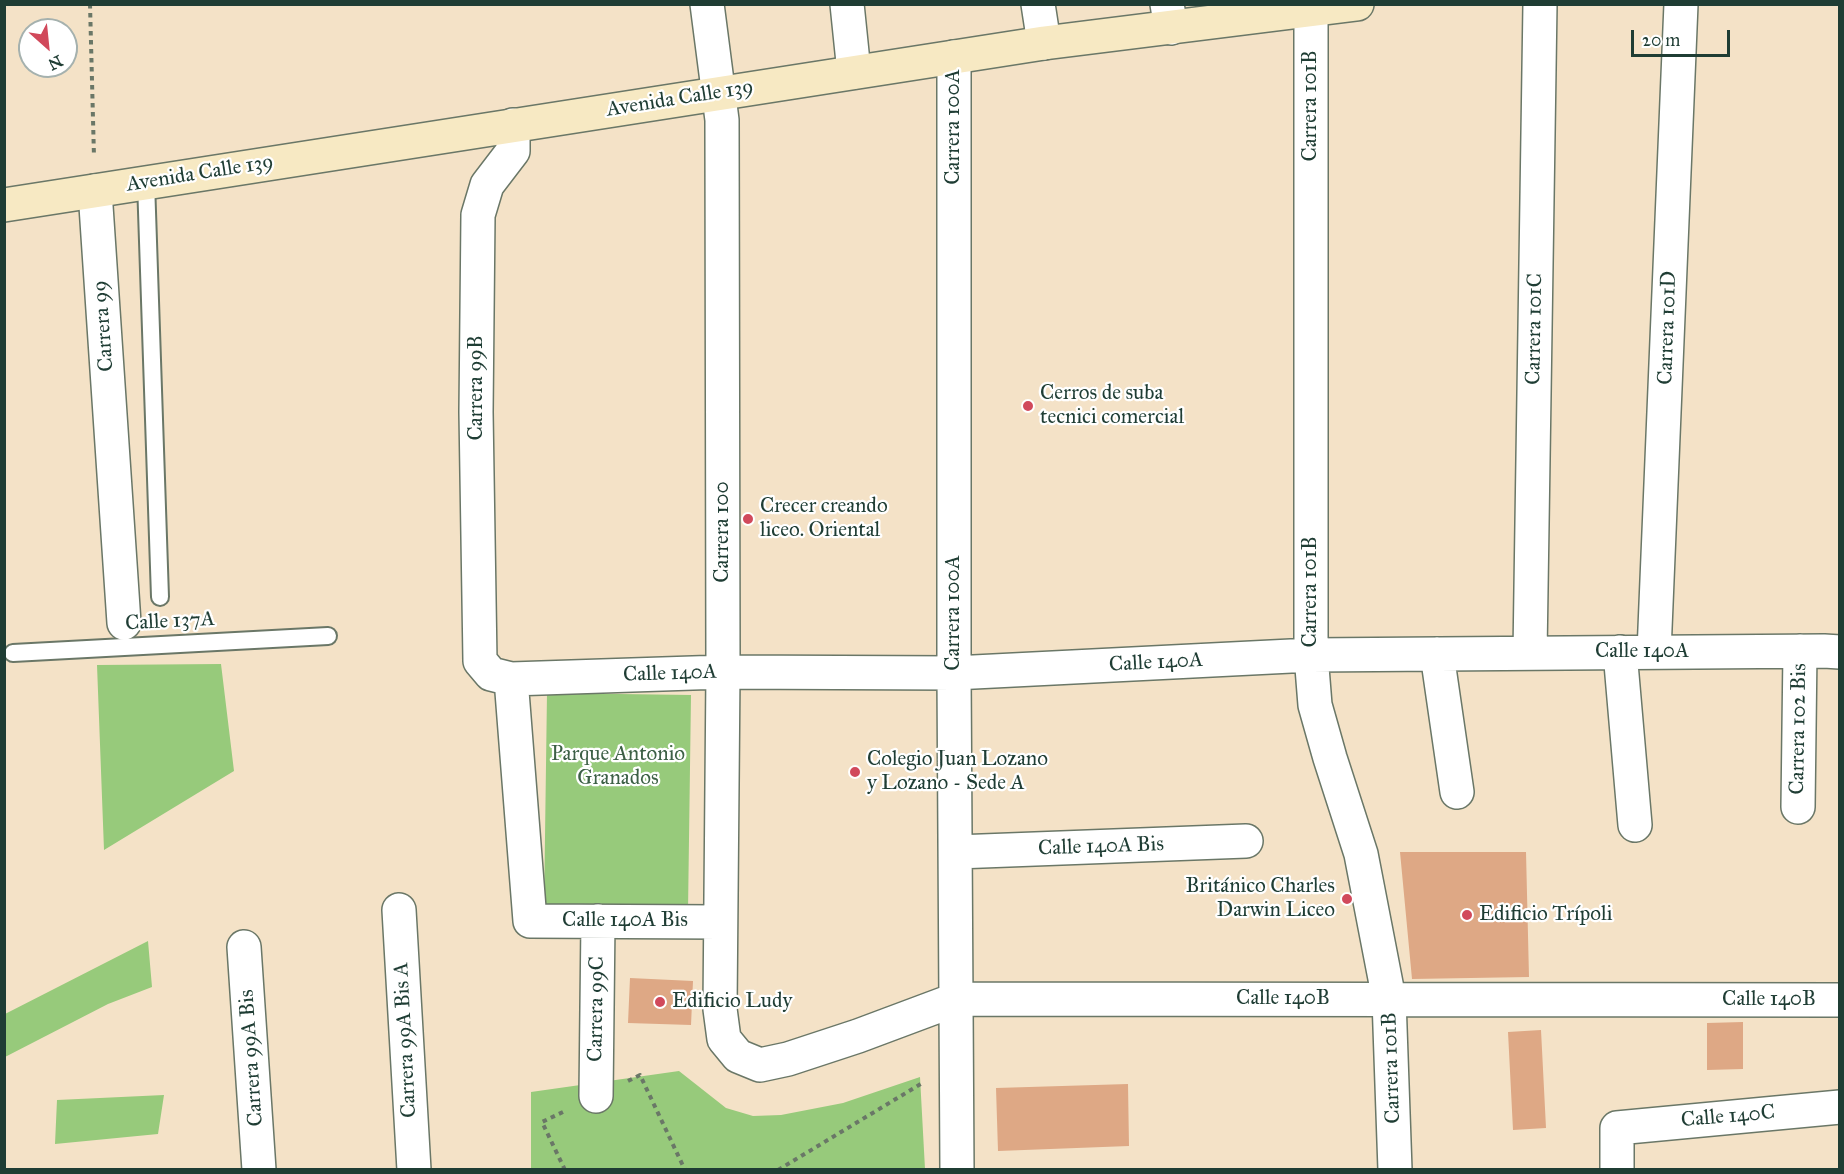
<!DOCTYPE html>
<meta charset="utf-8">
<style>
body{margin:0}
#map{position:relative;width:1844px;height:1174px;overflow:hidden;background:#f4e2c7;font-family:"IM FELL Great Primer",serif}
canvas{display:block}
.frame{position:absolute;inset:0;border:6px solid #1f3d34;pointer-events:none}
.north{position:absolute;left:18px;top:18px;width:60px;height:60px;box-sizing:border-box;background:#fff;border:2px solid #a5b1ae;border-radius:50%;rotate:153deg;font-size:16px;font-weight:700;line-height:24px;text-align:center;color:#1f3d34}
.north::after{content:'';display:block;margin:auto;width:21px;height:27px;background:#d1495b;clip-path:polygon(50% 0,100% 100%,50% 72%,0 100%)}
.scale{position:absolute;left:1631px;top:30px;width:99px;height:27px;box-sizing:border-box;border:3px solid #1f3d34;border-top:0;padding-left:8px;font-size:18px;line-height:21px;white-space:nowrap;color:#1f3d34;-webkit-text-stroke:4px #fff;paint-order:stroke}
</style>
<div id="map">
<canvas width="1844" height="1174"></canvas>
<div class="frame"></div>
<div class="north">N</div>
<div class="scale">20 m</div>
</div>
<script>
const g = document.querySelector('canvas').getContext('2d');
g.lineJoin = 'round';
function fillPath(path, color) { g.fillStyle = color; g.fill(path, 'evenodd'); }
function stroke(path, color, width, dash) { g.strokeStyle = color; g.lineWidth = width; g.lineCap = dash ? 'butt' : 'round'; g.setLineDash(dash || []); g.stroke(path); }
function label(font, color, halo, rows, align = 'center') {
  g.font = font + ' "IM FELL Great Primer",serif'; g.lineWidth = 4.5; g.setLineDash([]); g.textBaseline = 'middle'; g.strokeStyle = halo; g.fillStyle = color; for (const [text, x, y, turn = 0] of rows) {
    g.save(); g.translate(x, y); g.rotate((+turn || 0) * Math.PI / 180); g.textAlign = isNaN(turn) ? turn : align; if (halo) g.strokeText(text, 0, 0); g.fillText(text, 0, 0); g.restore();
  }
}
fillPath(new Path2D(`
 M221 664 234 771 104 850 97 665Z
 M547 693 691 695 688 911 544 909Z
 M148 941 152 987 108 1004 5 1057V1014Z
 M679 1071 726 1108 753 1116 781 1115 843 1103 920 1077 925 1169H531V1092Z
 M164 1095 158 1134 55 1144 57 1100Z`), '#97ca7b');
fillPath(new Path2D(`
 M1400 852H1526L1529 977 1412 979Z
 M630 978 693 981 691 1025 628 1023Z
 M1743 1022V1069L1707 1070V1023Z
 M1541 1030 1546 1128 1513 1130 1508 1032Z
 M1128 1084 1129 1146 998 1151 996 1088Z`), '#dea885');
const lane = new Path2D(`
 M146 182 160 597
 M13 653 328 636`);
const street = new Path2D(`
 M707 4 722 120 723 672 720 1009 724 1039 738 1056 760 1065 788 1059 858 1036 957 999 1840 1000
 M847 4 854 72
 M1038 4 1044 43
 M1167 4 1171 28
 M1311 4V655L1315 705 1330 758 1361 854 1389 999 1395 1170
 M954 57V673L957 1170
 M513 125V151L487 185 478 215 476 412 480 661 491 674 511 679 723 672 954 673 1311 655 1824 651 1840 652
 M95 191 124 623
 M1620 652 1635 825
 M1654 652 1681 4
 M1530 653 1540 4
 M1437 654 1457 792
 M511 679 530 921 719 922
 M1798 807 1800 651
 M956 852 1246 841
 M399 910 414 1170
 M244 947 259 1170
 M596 1096 598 921
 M1617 1170V1128L1840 1107`);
const secondary = new Path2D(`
 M4 205 1044 43 1357 4`);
stroke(lane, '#6a7767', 20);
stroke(street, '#6a7767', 36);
stroke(secondary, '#6a7767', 36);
stroke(new Path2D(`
 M90 4 94 157
 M628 1081 640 1075 685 1170
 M565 1170 542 1122 567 1110
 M778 1170 924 1082`), '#6a7767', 4, [4.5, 4.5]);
stroke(lane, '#fff', 16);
stroke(street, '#fff', 33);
stroke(secondary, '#f7e9c3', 33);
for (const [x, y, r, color] of [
 [1028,406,6,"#d1495b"],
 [748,519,6,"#d1495b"],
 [855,772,6,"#d1495b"],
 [1347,899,6,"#d1495b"],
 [1467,915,6,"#d1495b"],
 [660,1002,6,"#d1495b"]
]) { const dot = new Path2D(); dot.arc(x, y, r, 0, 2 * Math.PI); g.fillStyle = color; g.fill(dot); stroke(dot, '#fff', 2); }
label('21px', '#1f3d34', '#fff', [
 ["Avenida Calle 139",680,99,-9],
 ["Carrera 101B",1311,106,-90],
 ["Carrera 100A",954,127,-90],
 ["Avenida Calle 139",200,174,-9],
 ["Carrera 99",104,326,-94],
 ["Carrera 101D",1668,328,-88],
 ["Carrera 101C",1535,329,-89],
 ["Carrera 99B",477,388,-90],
 ["Carrera 100",723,532,-90],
 ["Carrera 101B",1311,592,-90],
 ["Carrera 100A",954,613,-90],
 ["Calle 137A",170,622,-3],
 ["Calle 140A",1642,652],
 ["Calle 140A",1156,663,-3],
 ["Calle 140A",670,674,-2],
 ["Carrera 102 Bis",1799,729,-89],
 ["Calle 140A Bis",1101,847,-2],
 ["Calle 140A Bis",625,921],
 ["Calle 140B",1283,999],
 ["Calle 140B",1769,1000],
 ["Carrera 99C",597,1009,-89],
 ["Carrera 99A Bis A",406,1040,-93],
 ["Carrera 99A Bis",252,1058,-94],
 ["Carrera 101B",1392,1068,-92],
 ["Calle 140C",1728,1117,-5]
]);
label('21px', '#1f3d34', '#fff', [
 ["Cerros de suba",1040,394],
 ["tecnici comercial",1040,418],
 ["Crecer creando",760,507],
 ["liceo. Oriental",760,531],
 ["Colegio Juan Lozano",867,760],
 ["y Lozano - Sede A",867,784],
 ["Británico Charles",1335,887,"right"],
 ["Darwin Liceo",1335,911,"right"],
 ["Edificio Trípoli",1479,915],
 ["Edificio Ludy",672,1002]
], 'left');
label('21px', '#3d6046', '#fff', [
 ["Parque Antonio",618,755],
 ["Granados",618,779]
]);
</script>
